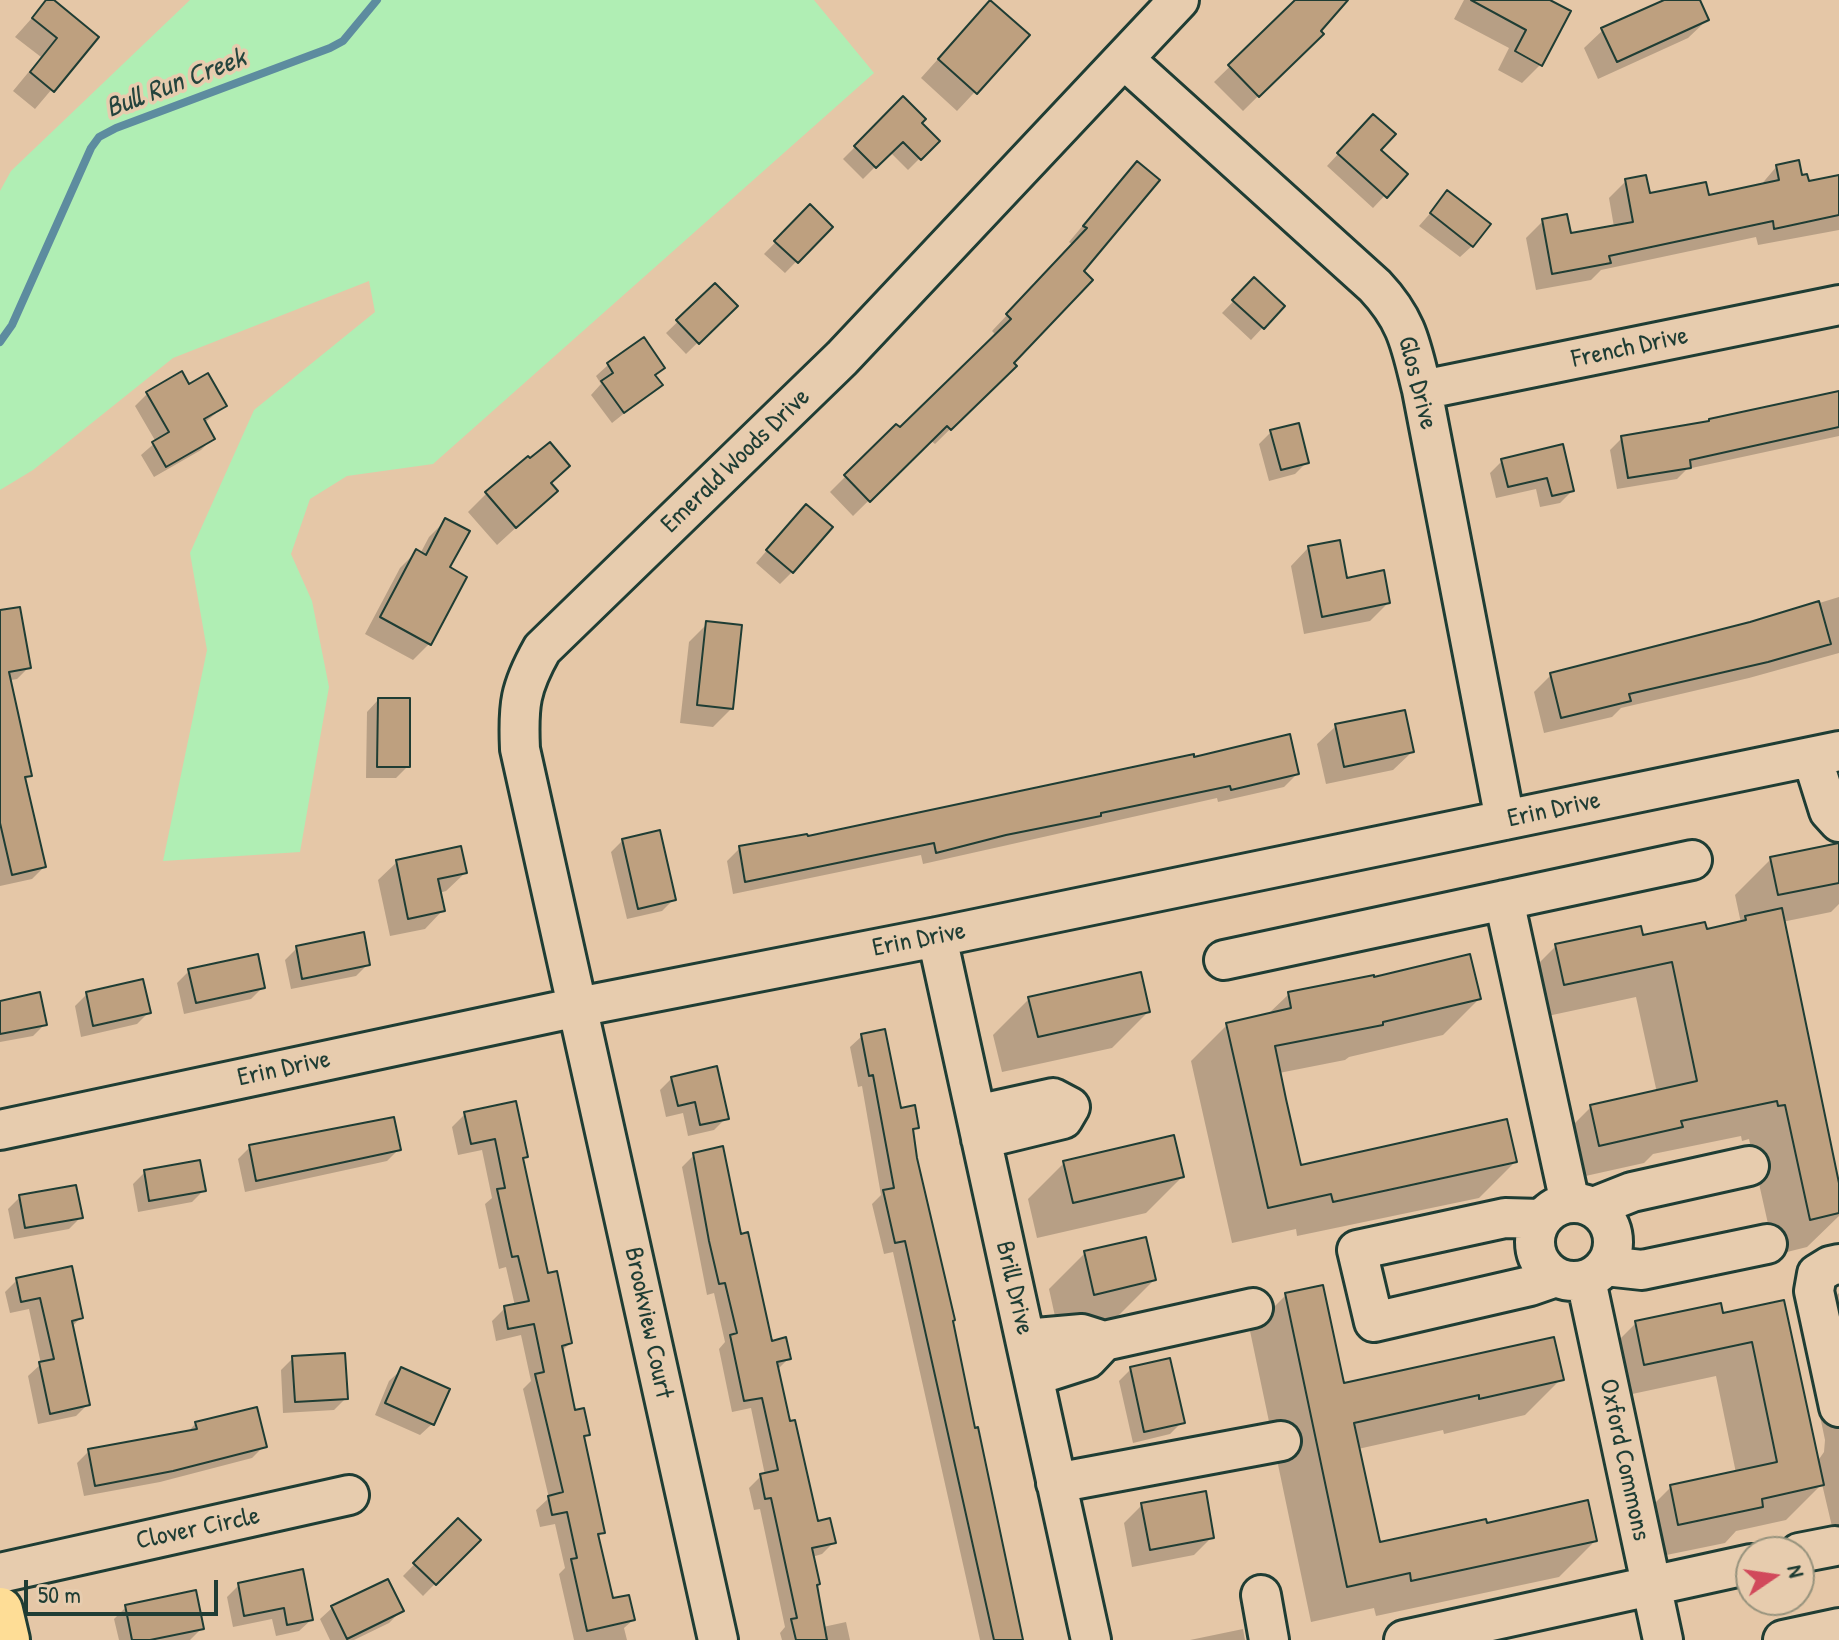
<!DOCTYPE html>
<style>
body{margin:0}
#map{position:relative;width:1839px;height:1640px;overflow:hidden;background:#e5c7a7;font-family:"Patrick Hand",sans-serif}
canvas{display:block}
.north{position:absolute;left:1735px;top:1536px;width:80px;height:80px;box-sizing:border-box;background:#e7ccae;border:2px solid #97937d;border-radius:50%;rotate:77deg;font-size:22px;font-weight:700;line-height:32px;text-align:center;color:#1f3d34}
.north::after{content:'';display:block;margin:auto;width:28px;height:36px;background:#d1495b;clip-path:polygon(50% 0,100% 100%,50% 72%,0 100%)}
.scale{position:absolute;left:24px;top:1580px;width:194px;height:36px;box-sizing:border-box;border:4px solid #1f3d34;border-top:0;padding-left:10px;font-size:24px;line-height:28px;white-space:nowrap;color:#1f3d34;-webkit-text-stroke:6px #e7ccae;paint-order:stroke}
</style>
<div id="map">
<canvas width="1839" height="1640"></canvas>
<div class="north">N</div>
<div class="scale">50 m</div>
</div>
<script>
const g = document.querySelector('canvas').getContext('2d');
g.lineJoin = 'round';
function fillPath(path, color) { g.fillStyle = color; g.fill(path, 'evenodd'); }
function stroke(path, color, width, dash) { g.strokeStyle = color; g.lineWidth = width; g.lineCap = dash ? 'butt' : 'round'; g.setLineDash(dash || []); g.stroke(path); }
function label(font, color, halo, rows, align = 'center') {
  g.font = font + ' "Patrick Hand",sans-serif'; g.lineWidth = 7; g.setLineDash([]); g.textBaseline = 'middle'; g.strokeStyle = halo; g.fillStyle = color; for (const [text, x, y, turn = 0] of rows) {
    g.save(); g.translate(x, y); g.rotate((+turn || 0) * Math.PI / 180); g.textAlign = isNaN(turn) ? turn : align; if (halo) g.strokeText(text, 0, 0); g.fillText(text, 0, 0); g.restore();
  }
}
fillPath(new Path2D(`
 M190 0H814L874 73 433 464 347 476 310 499 291 554 312 601 329 687 300 852 163 861 207 650 190 553 254 410 375 312 369 281 173 358 33 470 0 490V191L11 171Z`), '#b0eeb4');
fillPath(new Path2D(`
 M48 0 96 37 35 109 13 91 41 57 15 37Z
 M1305 0H1345L1318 32 1321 34 1243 111 1214 82 1293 5Z
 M1464 0H1545L1540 65 1522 83 1498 70 1509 48 1454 19Z
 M1669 0H1697L1707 20 1688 38 1598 79 1584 48 1603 30Z
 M973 20 1028 35 957 111 921 78Z
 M903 99 919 123 937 141 908 170 890 152 863 179 843 159Z
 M1362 128 1379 150 1405 174 1373 208 1327 166Z
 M1777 166 1807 183 1839 177V230L1758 245 1756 237 1601 270 1591 280 1536 290 1526 238 1543 221 1570 235 1614 227 1609 198 1626 181 1648 195 1707 197 1760 186Z
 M1122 179 1081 271 1011 363 1014 366 935 444 930 440 853 516 830 492 896 426 900 430 997 336 992 331 1073 245 1069 242Z
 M1448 193 1472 246 1460 257 1419 226Z
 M810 207 830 227 785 273 764 254Z
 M1254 280 1282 307 1251 340 1222 313Z
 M715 286 735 306 686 354 666 333Z
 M608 365 663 368 654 377 660 385 612 423 591 395 601 384 596 376Z
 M189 387 225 406 204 423 213 438 201 450 154 477 141 455 156 442 135 406 147 394Z
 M1839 393V436L1687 469 1677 479 1617 489 1610 450 1622 438 1707 423Z
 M1271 432 1307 462 1295 474 1269 481 1259 444Z
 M1562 447 1572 491 1560 503 1540 507 1536 489 1496 498 1490 473 1502 461Z
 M530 461 556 491 497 545 468 512 486 494Z
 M795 518 792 572 780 584 756 563Z
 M446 520 429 644 413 660 365 634 400 568 416 552 420 554 429 537Z
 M1309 547 1346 580 1388 603 1370 621 1304 634 1291 566Z
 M1839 597V653L1749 678 1621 708 1612 717 1544 733 1534 692 1551 675 1751 624Z
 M0 613 29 667 17 679 0 682Z
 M707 624 731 709 713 727 680 723 689 642Z
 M378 700 408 766 396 778H366L367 712Z
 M0 710 30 775 24 781 44 867 32 879 0 886Z
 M1336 726 1412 752 1393 770 1326 784 1317 744Z
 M1193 760 1297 774 1284 787 1218 802 1217 798 923 864 921 855 733 894 727 861 740 848 806 839Z
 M623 840 674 899 662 911 627 919 611 852Z
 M1839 844V904L1831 912 1782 922 1839 1191V1216L1807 1247 1775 1255 1749 1139 1742 1141 1741 1136 1653 1154 1644 1163 1563 1181 1555 1143 1591 1107 1657 1093 1636 997 1529 1020 1520 982 1556 946 1705 932 1741 923 1735 895 1771 859Z
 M397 862 465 873 446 891 439 893 443 910 425 929 390 936 378 880Z
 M297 948 368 964 356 976 291 989 285 960Z
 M189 971 263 987 251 999 184 1014 177 983Z
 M87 994 149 1012 137 1024 81 1037 75 1006Z
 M1289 994 1479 999 1443 1035 1349 1057 1345 1060 1279 1073 1299 1168 1515 1162 1479 1198 1297 1236 1296 1229 1232 1243 1191 1061 1227 1025 1266 1016Z
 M1029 999 1148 1012 1112 1048 1002 1072 993 1035Z
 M0 1003 45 1024 33 1036 0 1042Z
 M862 1036 900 1110 917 1128 911 1133 973 1430 1021 1640H980L893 1252 884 1254 872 1204 881 1195 862 1086 858 1087 850 1047Z
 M672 1078 726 1118 714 1130 688 1136 683 1113 666 1117 660 1090Z
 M465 1114 526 1156 522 1161 546 1275 570 1343 561 1352 574 1412 587 1435 583 1439 603 1532 597 1538 612 1601 633 1620 624 1628 627 1640H574L559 1574 565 1568 555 1524 540 1527 536 1510 549 1498 523 1389 531 1381 521 1335 496 1341 492 1321 505 1308 515 1306 506 1267 499 1269 485 1204 492 1198 482 1150 458 1155 452 1127Z
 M250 1147 399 1149 387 1161 245 1192 238 1159Z
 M694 1155 739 1236 770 1343 789 1358 777 1370 816 1523 834 1542 822 1554 812 1557 823 1627 846 1622 850 1640H782L780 1633 785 1627 760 1509 754 1510 749 1488 761 1476 765 1475 751 1408 732 1412 719 1349 725 1342 714 1293 707 1295 682 1167Z
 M1064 1163 1182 1177 1146 1213 1037 1238 1028 1199Z
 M145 1172 204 1190 192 1202 138 1212 133 1184Z
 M20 1197 81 1217 69 1229 14 1239 8 1209Z
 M1085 1253 1154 1280 1118 1316 1058 1330 1049 1289Z
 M17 1280 81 1317 71 1328 88 1404 76 1416 38 1424 28 1376 41 1364 29 1309 10 1313 5 1292Z
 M1839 1293V1534L1834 1535 1822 1484 1786 1520 1736 1531 1725 1543 1642 1560 1635 1523 1671 1487 1736 1473 1716 1376 1609 1399 1600 1359 1636 1323 1721 1315 1782 1302 1817 1462 1824 1452 1825 1440 1811 1373 1818 1366 1809 1323Z
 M1286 1295 1342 1385 1561 1379 1525 1415 1444 1434 1443 1430 1358 1449 1379 1545 1486 1525 1595 1541 1559 1577 1376 1616 1374 1608 1311 1622 1250 1331Z
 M293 1358 346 1398 334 1410 283 1413 281 1370Z
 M1131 1369 1182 1422 1170 1434 1133 1443 1119 1381Z
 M401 1370 432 1424 420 1435 375 1415 389 1381Z
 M196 1423 264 1446 252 1458 160 1482 84 1496 77 1463 89 1451 187 1433Z
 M1142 1505 1212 1537 1194 1555 1132 1567 1124 1523Z
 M458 1520 478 1540 423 1596 403 1576Z
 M239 1585 311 1620 299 1631 276 1636 272 1619 233 1627 227 1597Z
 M126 1607 202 1628 190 1640H119L114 1619Z
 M332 1608 401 1611 389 1623 354 1640H330L320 1619Z
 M1243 1629 1245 1640H1190Z`), '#0003');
stroke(new Path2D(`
 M0 342 12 325 91 148 99 137 116 128 330 48 343 41 377 0`), '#5d8c9f', 8);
const building = new Path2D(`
 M46 0H54L99 37 54 92 30 72 57 38 32 18Z
 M990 0 1030 35 977 94 938 59Z
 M1295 0H1348L1321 31 1324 34 1259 97 1228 65Z
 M1471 0H1550L1571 11 1542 66 1515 51 1526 30Z
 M1664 0H1700L1709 20 1617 62 1601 28Z
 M903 96 926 119 922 123 940 141 921 160 903 142 876 168 854 146Z
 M1373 114 1396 134 1381 150 1408 174 1387 198 1337 153Z
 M1799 160 1802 175 1807 174 1809 181 1839 175V215L1774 229 1773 221 1609 256 1611 263 1552 274 1542 219 1567 214 1571 233 1633 222 1625 179 1646 175 1650 193 1706 182 1709 195 1779 180 1776 165Z
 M1137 161 1160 180 1084 271 1093 280 1014 363 1017 366 951 430 947 426 870 502 844 475 896 424 900 427 1011 319 1006 314 1087 228 1083 226Z
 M1447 190 1491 224 1473 247 1430 213Z
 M810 204 833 227 798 263 774 241Z
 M1254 277 1285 306 1264 329 1232 300Z
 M715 283 738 306 699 344 676 320Z
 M644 337 665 368 655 375 663 385 624 413 601 381 613 373 607 363Z
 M182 371 189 384 208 373 227 406 204 419 215 439 166 467 152 442 169 432 146 392Z
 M1839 391V427L1690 460 1691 468 1628 478 1621 436 1709 421V419Z
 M1299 423 1309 463 1281 470 1270 430Z
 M550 442 570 466 551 483 558 491 516 528 485 492 528 456 530 458Z
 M1563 444 1574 491 1552 496 1547 478 1508 487 1501 459Z
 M806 504 833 527 793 573 766 550Z
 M445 518 470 531 450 567 467 577 431 645 380 617 416 549 426 555Z
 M1340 540 1347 578 1384 570 1390 603 1322 617 1308 546Z
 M1819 601 1831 644 1768 662 1629 694 1631 701 1561 718 1550 673 1750 622Z
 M20 607 31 668 9 672 32 776 25 777 46 867 12 875 0 823V610Z
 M706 621 742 625 733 709 697 705Z
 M378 698H410V767H377Z
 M1405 710 1414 752 1344 767 1335 724Z
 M1290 734 1299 774 1231 790 1230 786 1101 813V816L1006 835 936 853 934 843 745 882 739 846 807 834 808 836 1194 754V757Z
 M660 830 676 900 638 909 622 839Z
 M1839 843V883L1778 895 1770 857Z
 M461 846 467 873 438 879 445 911 408 919 396 860Z
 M1782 908 1839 1183V1213L1810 1220 1785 1105 1778 1106 1777 1101 1681 1121 1683 1127 1599 1146 1590 1105 1697 1081 1672 962 1564 985 1555 944 1641 926 1643 935 1705 922 1707 929 1746 920 1745 916Z
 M364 932 370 965 302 979 296 946Z
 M258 954 265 988 196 1003 188 969Z
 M1470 954 1481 999 1383 1022V1025L1275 1046 1286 1099 1301 1165 1507 1119 1517 1162 1333 1202 1331 1194 1268 1208 1226 1023 1291 1008 1288 992 1374 975V977Z
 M1141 972 1150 1012 1038 1037 1028 997Z
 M143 979 151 1013 93 1026 86 992Z
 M40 992 47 1025 0 1034V1001Z
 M885 1029 901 1108 915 1105 919 1128 913 1129 917 1158 955 1320 953 1321 975 1428 978 1427 1023 1640H994L905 1241 895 1243 883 1190 894 1188 873 1075 869 1076 861 1034Z
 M717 1066 729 1119 700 1125 695 1102 678 1106 671 1077Z
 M516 1101 528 1157 523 1158 548 1273 557 1271 572 1343 562 1346 575 1410 584 1408 590 1435 584 1436 605 1533 598 1534 613 1598 629 1595 635 1620 587 1631 571 1559 577 1558 567 1512 552 1515 548 1496 563 1492 535 1374 544 1372 534 1324 508 1329 504 1306 529 1301 518 1256 512 1257 497 1189 505 1188 495 1139 471 1144 464 1112Z
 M394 1117 401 1150 256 1181 249 1145Z
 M1174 1135 1184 1177 1073 1203 1063 1161Z
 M723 1146 741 1234 748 1232 772 1341 786 1337 791 1359 777 1362 790 1421 795 1420 818 1521 830 1518 836 1543 812 1548 820 1584 817 1585 827 1640H796L791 1619 797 1618 771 1498 765 1499 760 1474 778 1470 762 1398 744 1401 730 1335 737 1333 725 1283 719 1284 709 1241 693 1153Z
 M200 1160 206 1191 149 1201 144 1170Z
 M76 1185 83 1218 25 1228 19 1195Z
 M1146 1237 1156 1280 1094 1295 1084 1251Z
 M72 1266 83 1318 72 1321 90 1405 50 1414 39 1362 54 1359 40 1298 21 1302 16 1278Z
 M1323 1285 1344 1383 1554 1337 1564 1380 1479 1399V1395L1354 1423 1380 1542 1486 1519 1487 1523 1588 1500 1597 1541 1411 1581 1410 1573 1347 1587 1285 1293Z
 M1784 1300 1824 1485 1762 1499 1763 1507 1678 1525 1670 1485 1777 1462 1766 1409 1752 1342 1644 1365 1635 1321 1721 1303 1723 1313Z
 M345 1353 348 1399 295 1402 292 1356Z
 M1170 1358 1185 1423 1144 1432 1130 1367Z
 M401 1367 450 1389 434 1425 385 1403Z
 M257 1407 267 1447 173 1471 95 1486 88 1449 197 1429 195 1422Z
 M1206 1491 1214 1538 1150 1550 1141 1503Z
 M458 1518 481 1540 436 1585 413 1563Z
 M303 1569 313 1620 287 1625 284 1608 244 1616 238 1583Z
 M388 1579 404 1611 347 1639 331 1606Z
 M196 1590 204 1629 150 1640H132L125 1605Z`);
fillPath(building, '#bea07f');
stroke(building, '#1f3d34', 2);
const minor = new Path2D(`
 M1125 60 1375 286C1408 321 1411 346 1422 390L1505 820
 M1422 390 1839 305
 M1812 757 1829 811 1839 822
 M1504 900 1570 1203
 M937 937 1091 1640
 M1224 960 1692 860
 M976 1115 1053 1098 1070 1107 1063 1119 981 1139
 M0 1130 578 1007 937 937 1839 751
 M1535 1242a39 39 0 1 1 78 0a39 39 0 1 1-78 0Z
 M1594 1207 1632 1192 1749 1166
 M1541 1219 1505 1218 1357 1250 1374 1322 1530 1286 1556 1277
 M1839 1264 1830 1266 1817 1274 1814 1291 1839 1407
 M1605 1266 1642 1270 1767 1244
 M1586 1280 1663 1640
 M1025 1339 1082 1334 1104 1341 1253 1308
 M1034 1376 1087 1359 1104 1341
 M1056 1483 1281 1441
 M1799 1553 1835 1546
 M0 1573 349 1495
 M1261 1595 1269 1640
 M718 1640 520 749C518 705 520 688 542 649L842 358 1179 0
 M1404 1640 1751 1564
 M1783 1640 1839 1628`);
const major = new Path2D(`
 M0 1610 7 1640`);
stroke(minor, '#1f3d34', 44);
stroke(major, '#1f3d34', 50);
stroke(minor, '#e7ccae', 38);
stroke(major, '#fedd96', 44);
label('26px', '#1f3d34', '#e7ccae', [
 ["French Drive",1630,348,-12],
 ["Glos Drive",1417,383,76],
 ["Emerald Woods Drive",736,461,-44],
 ["Erin Drive",1554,810,-12],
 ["Erin Drive",919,940,-11],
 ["Erin Drive",284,1069,-12],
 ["Brill Drive",1014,1288,77],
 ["Brookview Court",648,1323,78],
 ["Oxford Commons",1624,1460,78],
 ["Clover Circle",198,1529,-12]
]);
label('italic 28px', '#24443d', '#e7ccae', [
 ["Bull Run Creek",176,84,-21]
]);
</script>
